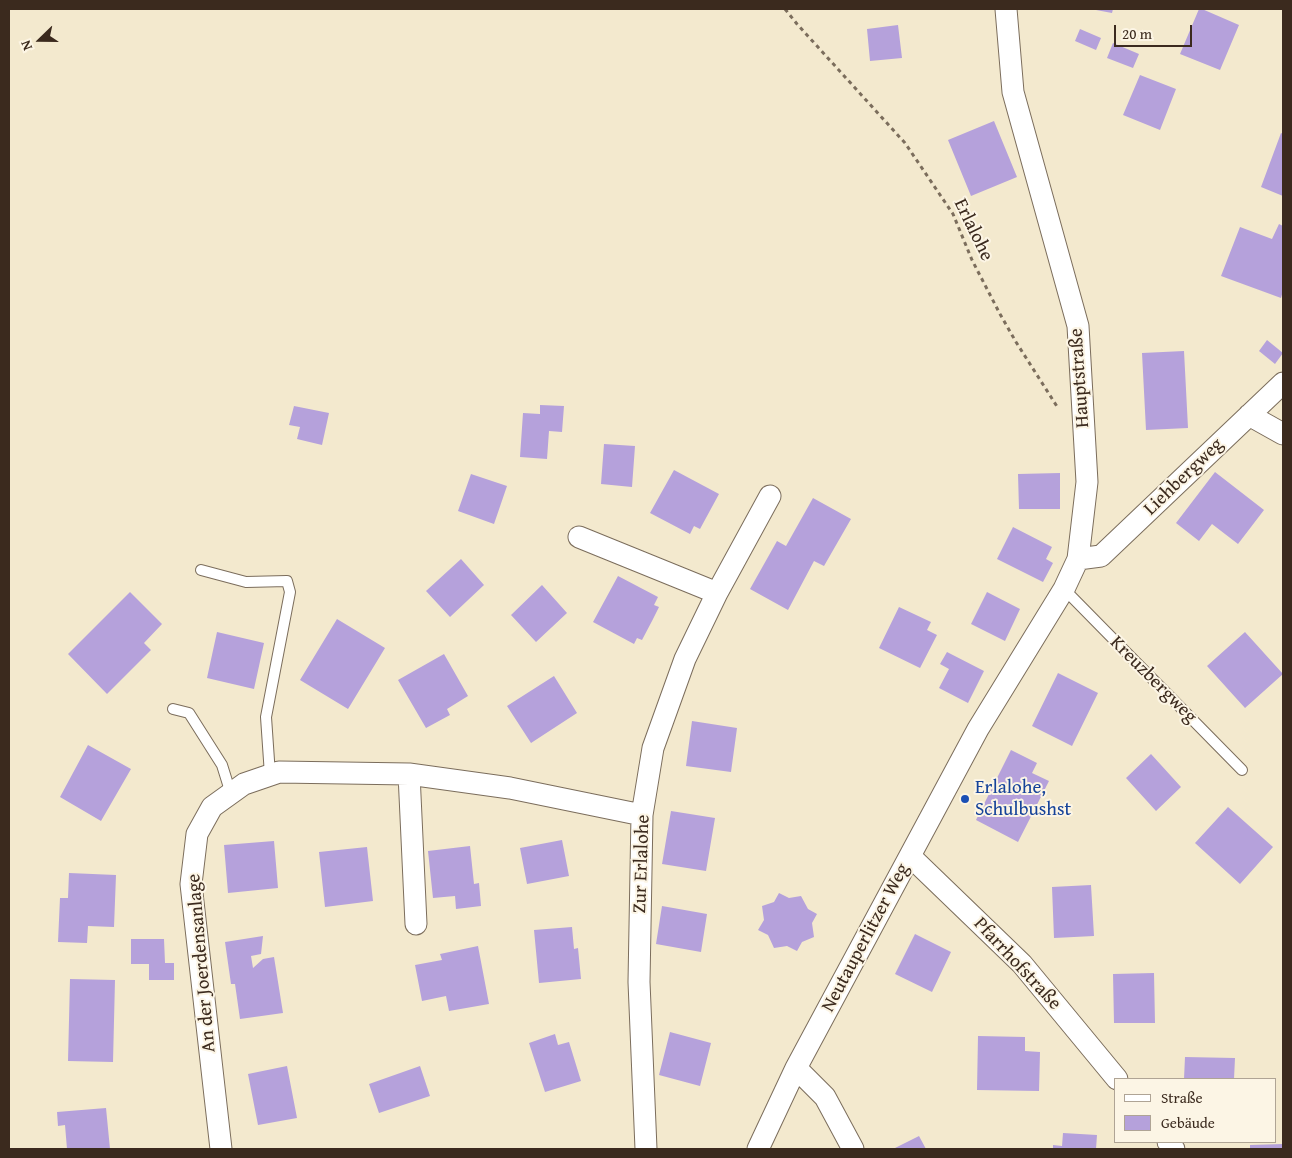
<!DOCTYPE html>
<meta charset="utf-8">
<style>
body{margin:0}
#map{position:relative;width:1292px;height:1158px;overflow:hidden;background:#f3e9ce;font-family:"Gentium Book Plus",serif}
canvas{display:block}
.frame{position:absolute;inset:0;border:10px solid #3b2a1e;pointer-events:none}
.legend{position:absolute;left:1114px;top:1078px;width:162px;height:65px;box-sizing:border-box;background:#fcf5e5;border:1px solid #afa495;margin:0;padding:6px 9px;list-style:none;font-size:15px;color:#3b2a1e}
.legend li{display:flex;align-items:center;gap:10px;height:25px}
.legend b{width:25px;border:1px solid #afa495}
.north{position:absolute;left:15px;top:15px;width:50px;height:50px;-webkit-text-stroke:4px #fcf5e5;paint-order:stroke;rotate:248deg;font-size:14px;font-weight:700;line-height:20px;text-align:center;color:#3b2a1e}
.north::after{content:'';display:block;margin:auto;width:18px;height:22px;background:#3b2a1e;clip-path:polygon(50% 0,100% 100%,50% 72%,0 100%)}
.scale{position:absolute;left:1114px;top:25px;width:78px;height:22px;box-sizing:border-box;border:2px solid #3b2a1e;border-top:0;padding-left:6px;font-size:15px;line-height:18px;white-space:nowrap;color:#3b2a1e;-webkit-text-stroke:4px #fcf5e5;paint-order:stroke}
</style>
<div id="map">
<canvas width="1292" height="1158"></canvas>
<div class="frame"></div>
<ul class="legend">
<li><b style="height:6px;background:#fff"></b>Straße</li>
<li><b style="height:14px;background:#b5a1db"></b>Gebäude</li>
</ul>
<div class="north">N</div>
<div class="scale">20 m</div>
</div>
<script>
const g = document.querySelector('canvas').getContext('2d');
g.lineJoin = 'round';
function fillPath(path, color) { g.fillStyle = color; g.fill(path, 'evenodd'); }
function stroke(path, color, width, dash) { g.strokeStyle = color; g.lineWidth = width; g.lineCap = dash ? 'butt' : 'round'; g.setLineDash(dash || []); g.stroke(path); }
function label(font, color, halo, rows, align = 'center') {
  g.font = font + ' "Gentium Book Plus",serif'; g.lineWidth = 4; g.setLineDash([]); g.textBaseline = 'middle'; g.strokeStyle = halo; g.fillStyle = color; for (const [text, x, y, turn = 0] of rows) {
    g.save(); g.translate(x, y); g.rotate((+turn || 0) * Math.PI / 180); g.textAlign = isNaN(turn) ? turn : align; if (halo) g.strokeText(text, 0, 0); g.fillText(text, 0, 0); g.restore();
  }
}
fillPath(new Path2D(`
 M1096 9H1113L1112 13 1096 10Z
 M1199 9H1202L1239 25 1220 70 1180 54Z
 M898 25 902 58 870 61 867 29Z
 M1080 29 1101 38 1096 50 1075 41Z
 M1113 43 1139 54 1133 68 1107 58Z
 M1140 75 1176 89 1160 130 1123 115Z
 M994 121 1017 177 971 196 948 140Z
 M1281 133 1283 134V196L1261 187Z
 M1279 224 1283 226V291L1281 298 1221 276 1240 227 1272 239Z
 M1267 340 1283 353 1275 364 1259 351Z
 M1184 351 1188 428 1146 430 1142 353Z
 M540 405 564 406 562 432 549 431 547 459 520 457 523 413 540 414Z
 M294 406 329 413 322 445 297 439 300 427 289 425Z
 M604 444 635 446 632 487 601 484Z
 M674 470 719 494 700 529 694 526 690 534 650 513Z
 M1215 472 1264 510 1238 544 1212 524 1199 541 1176 523Z
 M1060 473V509H1019L1018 474Z
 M471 474 507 486 494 524 458 511Z
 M813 498 851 519 824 566 814 561 788 610 750 589 777 541 786 546Z
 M1013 527 1052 547 1046 559 1053 563 1043 582 997 559Z
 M461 559 484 585 450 617 426 591Z
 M618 576 658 597 654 605 659 607 652 621 642 640 637 638 634 644 593 622Z
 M542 585 567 613 536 642 511 615Z
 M130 592 162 624 144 643 151 650 107 694 68 654Z
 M987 592 1020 609 1005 641 971 624Z
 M899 607 931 622 927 630 937 635 920 668 879 648Z
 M337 619 385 648 348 709 300 680Z
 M217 632 264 643 254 689 207 678Z
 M1245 632 1283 674 1245 708 1207 666Z
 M947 652 984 671 968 703 939 688 949 669 940 664Z
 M444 654 468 696 447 709 450 715 426 728 398 680Z
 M1058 673 1098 693 1072 746 1032 726Z
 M554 676 577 713 531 743 507 706Z
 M692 721 737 728 731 772 686 766Z
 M88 745 131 769 101 821 60 797Z
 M1011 750 1037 763 1032 773 1049 781 1018 842 976 820Z
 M1151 754 1181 787 1156 811 1126 778Z
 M1228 807 1273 847 1240 884 1195 843Z
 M671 811 715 818 706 871 662 864Z
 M562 840 569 876 527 884 520 848Z
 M274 841 278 888 228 893 224 845Z
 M470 846 474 884 479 883 481 906 456 909 455 896 433 898 428 851Z
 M367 847 373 901 325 907 319 852Z
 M69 873 116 875 114 927 88 926 87 943 58 942 60 898H68Z
 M1091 885 1094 936 1054 938 1052 887Z
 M779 893 789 898 801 896 808 909 817 914 812 923 814 937 802 942 797 951 787 946 774 948 768 935 758 930 764 920 762 906 774 902Z
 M662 906 707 914 701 952 656 944Z
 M572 927 574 949 578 948 581 979 539 983 534 930Z
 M915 934 951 952 932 992 895 974Z
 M263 936 261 954 251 956 253 968 263 959 274 957 283 1013 240 1019 235 984H231L225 942Z
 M131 939H164L165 963H174V980H149V964H131Z
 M478 946 489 1004 449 1011 446 996 422 1001 415 965 442 960 440 954Z
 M1154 973 1155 1023H1114L1113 974Z
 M70 979 115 980 113 1062 68 1061Z
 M670 1032 711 1043 700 1086 659 1075Z
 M555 1034 558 1045 569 1042 581 1081 545 1092 529 1043Z
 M978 1036 1025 1037V1051L1040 1052 1039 1091 977 1090Z
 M1185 1057 1235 1058 1234 1079H1184Z
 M287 1066 297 1118 258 1125 248 1074Z
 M420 1066 430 1096 379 1113 369 1084Z
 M106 1108 110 1149H67L65 1125 58 1126 57 1112Z
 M1063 1133 1097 1135 1096 1149H1053V1145L1062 1146Z
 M919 1136 926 1149H893Z
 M1283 1144V1149H1250V1145Z`), '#b5a1db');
const lane = new Path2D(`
 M201 570 246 582 287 581 290 592 266 717 270 775
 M1064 589 1242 770
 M173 709 189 713 222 765 231 794`);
const street = new Path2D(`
 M1249 415 1283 434
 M579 537 717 593
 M1078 559 1101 556 1283 383
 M409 774 416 924
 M910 856 1022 964 1117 1079
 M796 1068 825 1097 853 1149
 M1168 1142 1174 1149
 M221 1149 191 884 197 834 212 807 244 784 279 772 409 774 510 788 642 815
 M646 1149 639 982 642 815 653 748 685 659 717 593 770 496
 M758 1149 796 1068 978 729 1064 589 1078 559 1087 482 1078 326 1013 92 1006 9`);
stroke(lane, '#7b6d5c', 12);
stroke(street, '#7b6d5c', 23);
stroke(new Path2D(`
 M785 9 797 24 905 143 953 214 972 260 1000 314 1016 342 1058 408`), '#7b6d5c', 3, [4, 4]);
stroke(lane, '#fff', 10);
stroke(street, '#fff', 21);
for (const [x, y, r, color] of [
 [965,799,5,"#1a4fb4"]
]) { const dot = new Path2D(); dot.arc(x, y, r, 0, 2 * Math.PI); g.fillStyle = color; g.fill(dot); stroke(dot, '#fcf5e5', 2); }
label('19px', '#3b2a1e', '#fcf5e5', [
 ["Erlalohe",973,230,64],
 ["Hauptstraße",1080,378,-94],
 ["Liehbergweg",1184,477,-44],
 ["Kreuzbergweg",1153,680,45],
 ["Zur Erlalohe",642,864,-88],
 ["Neutauperlitzer Weg",866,938,-62],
 ["An der Joerdensanlage",202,963,-95],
 ["Pfarrhofstraße",1017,964,47]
]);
label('19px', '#164399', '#fcf5e5', [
 ["Erlalohe,",975,788],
 ["Schulbushst",975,810]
], 'left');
</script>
